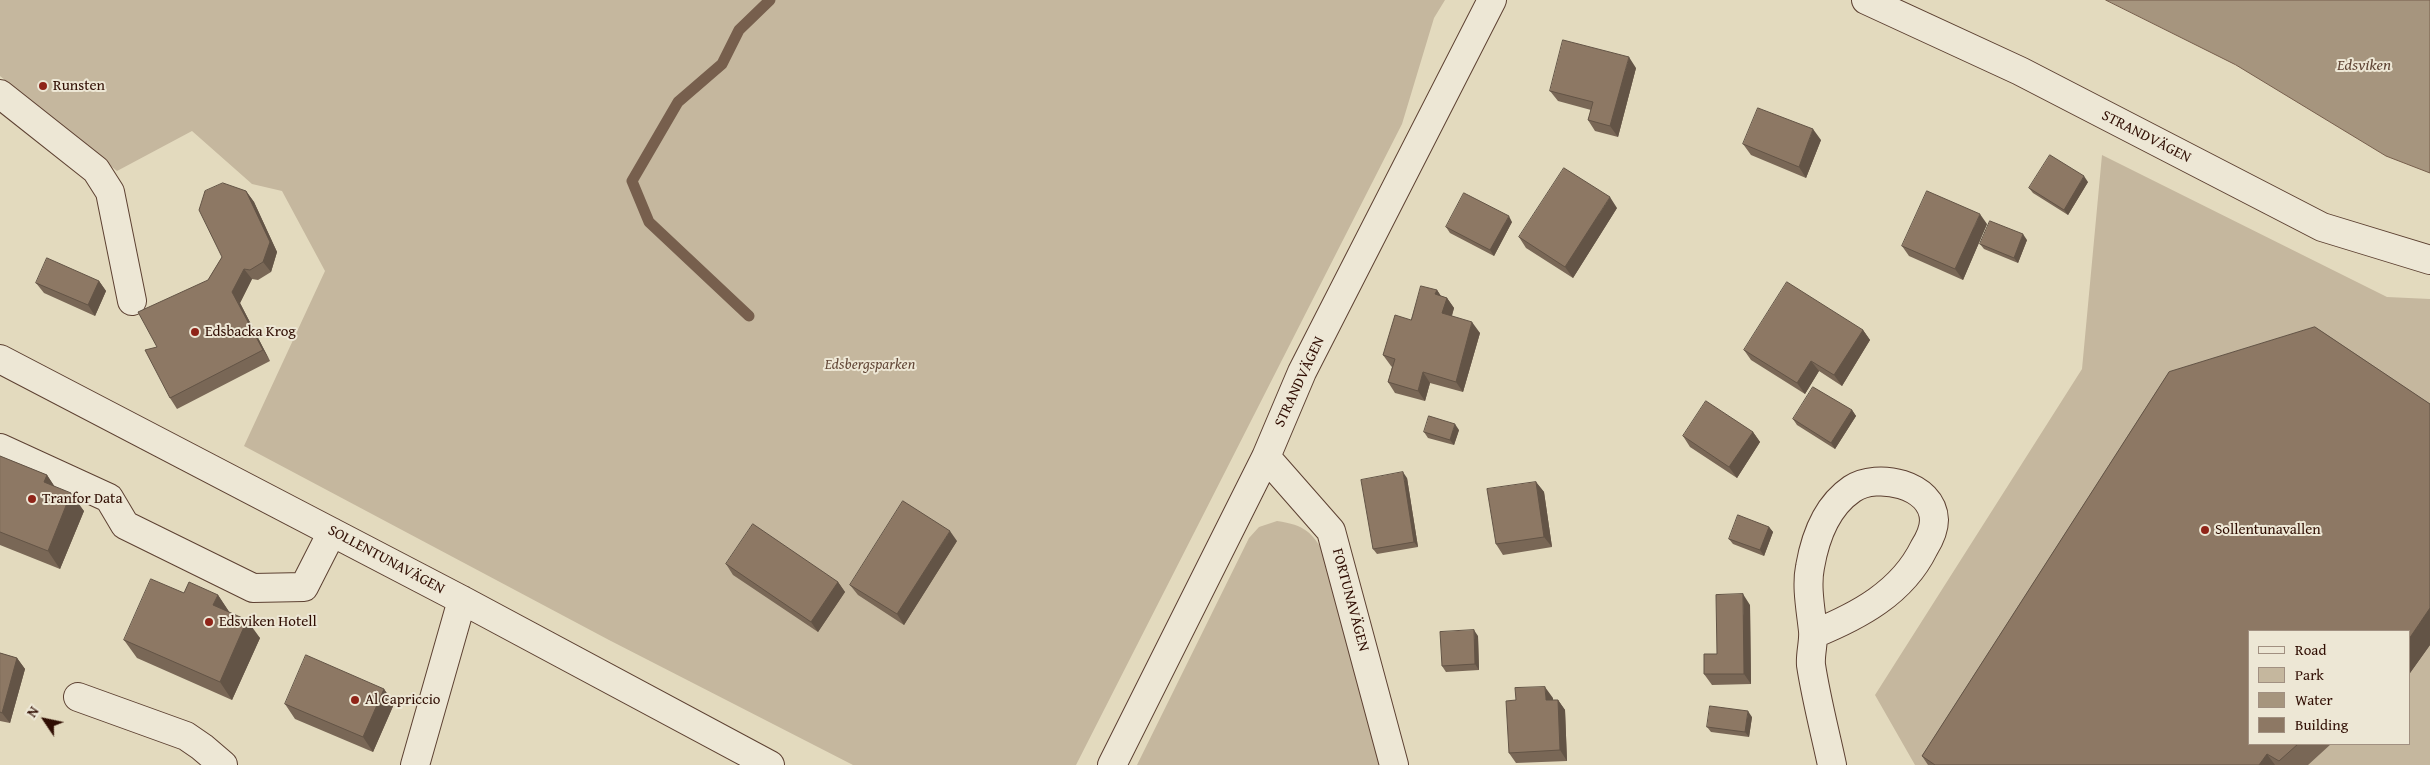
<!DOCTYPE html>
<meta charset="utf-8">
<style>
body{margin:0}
#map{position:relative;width:2430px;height:765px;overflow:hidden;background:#e3dabe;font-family:"Gentium Book Plus",serif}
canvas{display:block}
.legend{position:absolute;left:2248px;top:630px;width:162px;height:115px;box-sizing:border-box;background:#ede7d5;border:1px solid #a19081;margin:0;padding:6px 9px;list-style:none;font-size:15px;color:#300e03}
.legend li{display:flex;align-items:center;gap:10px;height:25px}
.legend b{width:25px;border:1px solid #a19081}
.north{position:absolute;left:20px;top:695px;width:50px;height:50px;-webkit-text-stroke:4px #ede7d5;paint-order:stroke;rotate:304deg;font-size:14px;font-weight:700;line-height:20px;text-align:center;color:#300e03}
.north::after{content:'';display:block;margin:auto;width:18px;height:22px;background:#300e03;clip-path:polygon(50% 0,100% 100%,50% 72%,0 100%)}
</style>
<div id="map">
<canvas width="2430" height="765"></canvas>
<ul class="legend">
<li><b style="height:6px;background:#ede7d5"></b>Road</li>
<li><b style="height:14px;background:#c5b79e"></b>Park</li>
<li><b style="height:14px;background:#a6957e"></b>Water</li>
<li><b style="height:14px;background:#8d7864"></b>Building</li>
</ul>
<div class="north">N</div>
</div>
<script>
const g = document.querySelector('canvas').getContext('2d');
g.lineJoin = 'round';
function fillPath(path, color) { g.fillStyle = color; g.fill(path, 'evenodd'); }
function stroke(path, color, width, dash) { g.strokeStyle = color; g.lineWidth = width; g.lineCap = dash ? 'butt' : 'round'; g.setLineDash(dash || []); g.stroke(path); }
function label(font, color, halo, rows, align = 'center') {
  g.font = font + ' "Gentium Book Plus",serif'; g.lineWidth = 4; g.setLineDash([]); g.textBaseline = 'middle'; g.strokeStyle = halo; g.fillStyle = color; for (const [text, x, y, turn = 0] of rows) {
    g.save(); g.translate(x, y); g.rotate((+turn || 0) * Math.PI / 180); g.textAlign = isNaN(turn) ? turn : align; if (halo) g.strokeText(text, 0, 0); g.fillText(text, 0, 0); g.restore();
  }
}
fillPath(new Path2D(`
 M0 0H1445L1434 18 1402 124 1076 765H853L609 640 244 446 325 271 282 191 252 184 192 131 117 171 0 76Z
 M2102 155 2387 297 2430 299V765H1915L1875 695 2082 369ZM2249 631H2409V744H2249Z
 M1277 521C1305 525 1312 532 1326 556L1382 765H1137L1249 538 1259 527Z`), '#c5b79e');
const water = new Path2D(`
 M2106 0H2430V173L2386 156 2236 65Z`);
fillPath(water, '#a6957e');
stroke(water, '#775f4d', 1);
stroke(new Path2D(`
 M749 316 649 222 632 181 678 102 722 64 739 30 770 0`), '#775f4d', 11);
const minor = new Path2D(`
 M1866 0 2020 71 2322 227 2430 260
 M0 94 96 170 110 192 132 301
 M0 359 462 600 770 765
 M0 448 109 498 125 525 253 588 304 587 332 532
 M1266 457 1331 531 1394 765
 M1814 634C1858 616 1902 593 1924 548 1929 540 1934 529 1934 520 1933 484 1877 472 1852 489 1827 506 1815 538 1810 567 1806 587 1811 611 1813 631 1814 642 1810 654 1811 665 1816 698 1825 732 1832 765
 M78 697 186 736 202 747 223 765
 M415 765 462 600
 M1112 765 1266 457 1302 372 1492 0`);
stroke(minor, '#5d4132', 30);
stroke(minor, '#ede7d5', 28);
fillPath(new Path2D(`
 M1636 68 1618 137 1595 131 1588 120 1591 110 1558 101 1550 91Z
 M1821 140 1806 178 1751 155 1743 144Z
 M2088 182 2068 215 2033 193 2029 188Z
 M246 191 254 202 277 252 271 272 258 280 252 279 240 303 270 361 177 409 170 398 157 347 208 280 222 257Z
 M1617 208 1573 278 1526 248 1519 237Z
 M1512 222 1494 256 1450 233 1446 227Z
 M1987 224 1963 280 1909 256 1902 246Z
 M2027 240 2018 263 1984 249 1980 244Z
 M99 281 106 291 95 316 44 293 36 283Z
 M1437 290 1441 296 1447 298 1454 308 1452 316 1480 333 1463 392 1430 383 1425 401 1395 393 1388 382 1392 367 1391 366 1383 355 1411 320Z
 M2315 327 2430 404V645L2410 673 2409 675V631H2249V744H2331L2308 765H1928L1922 756 2169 372Z
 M1863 330 1870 340 1842 386 1819 371 1805 394 1751 360 1744 350Z
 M1852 410 1856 416 1835 449 1797 425 1793 419Z
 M1459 430 1454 445 1428 438 1424 432Z
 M1753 432 1760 442 1737 478 1690 447 1683 436Z
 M0 456 47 475 54 486 84 511 60 569 0 545Z
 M1407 478 1418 547 1377 554 1373 549Z
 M1536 482 1544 492 1552 547 1503 555 1496 544Z
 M1769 527 1773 532 1764 556 1733 544 1729 539Z
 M957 541 904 625 858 595 850 585Z
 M726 564 838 582 845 592 818 632 733 575Z
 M184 593 218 595 229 612 260 638 232 700 137 658 124 640Z
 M1750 605 1751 684 1712 685 1704 674 1717 654Z
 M1478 636 1479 670 1446 672 1442 666Z
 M0 653 17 658 25 669 10 723 0 721Z
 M384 689 394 704 373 752 295 719 285 704Z
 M1553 698V700H1558L1565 710 1567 761 1516 763 1509 753Z
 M1752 717 1749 737 1711 732 1707 727Z`), '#796756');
fillPath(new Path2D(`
 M1629 57 1636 68 1618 137 1610 126Z
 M1813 129 1821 140 1806 178 1799 167Z
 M2084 176 2088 182 2068 215 2064 210Z
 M246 191 254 202 277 252 271 272 263 262Z
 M1610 197 1617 208 1573 278 1565 267Z
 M1980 214 1987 224 1963 280 1955 269Z
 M1509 216 1512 222 1494 256 1490 250Z
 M2023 234 2027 240 2018 263 2014 258Z
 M244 269 252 279 240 303 270 361 263 350 232 292Z
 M99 281 106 291 95 316 88 305Z
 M1437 290 1444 301 1435 294Z
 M1447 298 1454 308 1449 324 1442 313Z
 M1472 322 1480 333 1463 392 1456 382Z
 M1863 330 1870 340 1842 386 1834 375Z
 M1811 361 1819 371 1805 394 1797 383Z
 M1423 372 1430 383 1425 401 1418 391Z
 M1852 410 1856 416 1835 449 1831 443Z
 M1455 424 1459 430 1454 445 1450 440Z
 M1753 432 1760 442 1737 478 1729 467Z
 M1403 472 1407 478 1418 547 1414 542Z
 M47 475 59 493 44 482Z
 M1536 482 1544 492 1552 547 1544 537Z
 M71 493 84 511 60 569 48 551Z
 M1769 527 1773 532 1764 556 1760 550Z
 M950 531 957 541 904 625 897 614Z
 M838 582 845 592 818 632 811 622Z
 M1743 594 1750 605 1751 684 1744 674Z
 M218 595 230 613 213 605Z
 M2430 608V645L2410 673 2409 671V639Z
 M247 620 260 638 232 700 220 682Z
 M1474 630 1478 636 1479 670 1475 664Z
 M17 658 25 669 10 723 2 713Z
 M1545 687 1553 698V711L1546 700Z
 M384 689 394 704 373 752 363 737Z
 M1558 700 1565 710 1567 761 1560 750Z
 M1748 711 1752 717 1749 737 1745 732Z
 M2267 754 2275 765H2259Z`), '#635446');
const building = new Path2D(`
 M1563 40 1629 57 1610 126 1588 120 1593 102 1550 91Z
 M1758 108 1813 129 1799 167 1743 144Z
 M2050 155 2084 176 2064 210 2029 188Z
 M1564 168 1610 197 1565 267 1519 237Z
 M223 183 246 191 270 242 263 262 250 270 244 269 232 292 263 350 170 398 145 350 157 347 138 312 208 280 222 257 199 210 205 191Z
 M1927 191 1980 214 1955 269 1902 246Z
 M1464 193 1509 216 1490 250 1446 227Z
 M1990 221 2023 234 2014 258 1980 244Z
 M47 258 99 281 88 305 36 283Z
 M1787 282 1863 330 1834 375 1811 361 1797 383 1744 350Z
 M1421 286 1437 290 1435 294 1447 298 1442 313 1472 322 1456 382 1423 372 1418 391 1388 382 1395 359 1383 355 1395 315 1411 320Z
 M2315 327 2430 404V608L2409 639V631H2249V744H2298L2279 761 2267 754 2259 765H1935L1922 756 2169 372Z
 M1813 387 1852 410 1831 443 1793 419Z
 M1706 401 1753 432 1729 467 1683 436Z
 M1429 416 1455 424 1450 440 1424 432Z
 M0 456 47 475 44 482 71 493 48 551 0 532Z
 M1403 472 1414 542 1373 549 1361 480Z
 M1536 482 1544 537 1496 544 1487 489Z
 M903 501 950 531 897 614 850 585Z
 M1738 515 1769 527 1760 550 1729 539Z
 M753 524 838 582 811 622 726 564Z
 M151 579 184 593 189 582 218 595 213 605 247 620 220 682 124 640Z
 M1743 594 1744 674H1704V654H1717L1716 595Z
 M1474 630 1475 664 1442 666 1440 632Z
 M0 653 17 658 2 713 0 712Z
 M306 655 384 689 363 737 285 704Z
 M1545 687 1546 700H1558L1560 750 1509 753 1506 701 1516 700 1515 688Z
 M1710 706 1748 711 1745 732 1707 727Z`);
fillPath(building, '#8d7864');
stroke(building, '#635446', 1);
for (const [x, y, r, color] of [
 [43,86,5,"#8f2418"],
 [195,332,5,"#8f2418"],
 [32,499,5,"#8f2418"],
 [2205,530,5,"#8f2418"],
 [209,622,5,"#8f2418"],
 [355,700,5,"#8f2418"]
]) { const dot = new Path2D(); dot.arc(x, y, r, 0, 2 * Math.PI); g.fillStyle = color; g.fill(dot); stroke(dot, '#ede7d5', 2); }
label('15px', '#300e03', '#ede7d5', [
 ["Runsten",53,86],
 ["Edsbacka Krog",205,332],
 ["Tranfor Data",42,499],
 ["Sollentunavallen",2215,530],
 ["Edsviken Hotell",219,622],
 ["Al Capriccio",365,700]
], 'left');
label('15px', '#300e03', '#ede7d5', [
 ["STRANDVÄGEN",2146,137,27],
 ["STRANDVÄGEN",1300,382,-65],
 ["SOLLENTUNAVÄGEN",386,560,28],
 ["FORTUNAVÄGEN",1350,600,75]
]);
label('italic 15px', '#644939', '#ede7d5', [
 ["Edsbergsparken",870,365]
]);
label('italic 16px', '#5f4434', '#ede7d5', [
 ["Edsviken",2364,66]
]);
</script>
